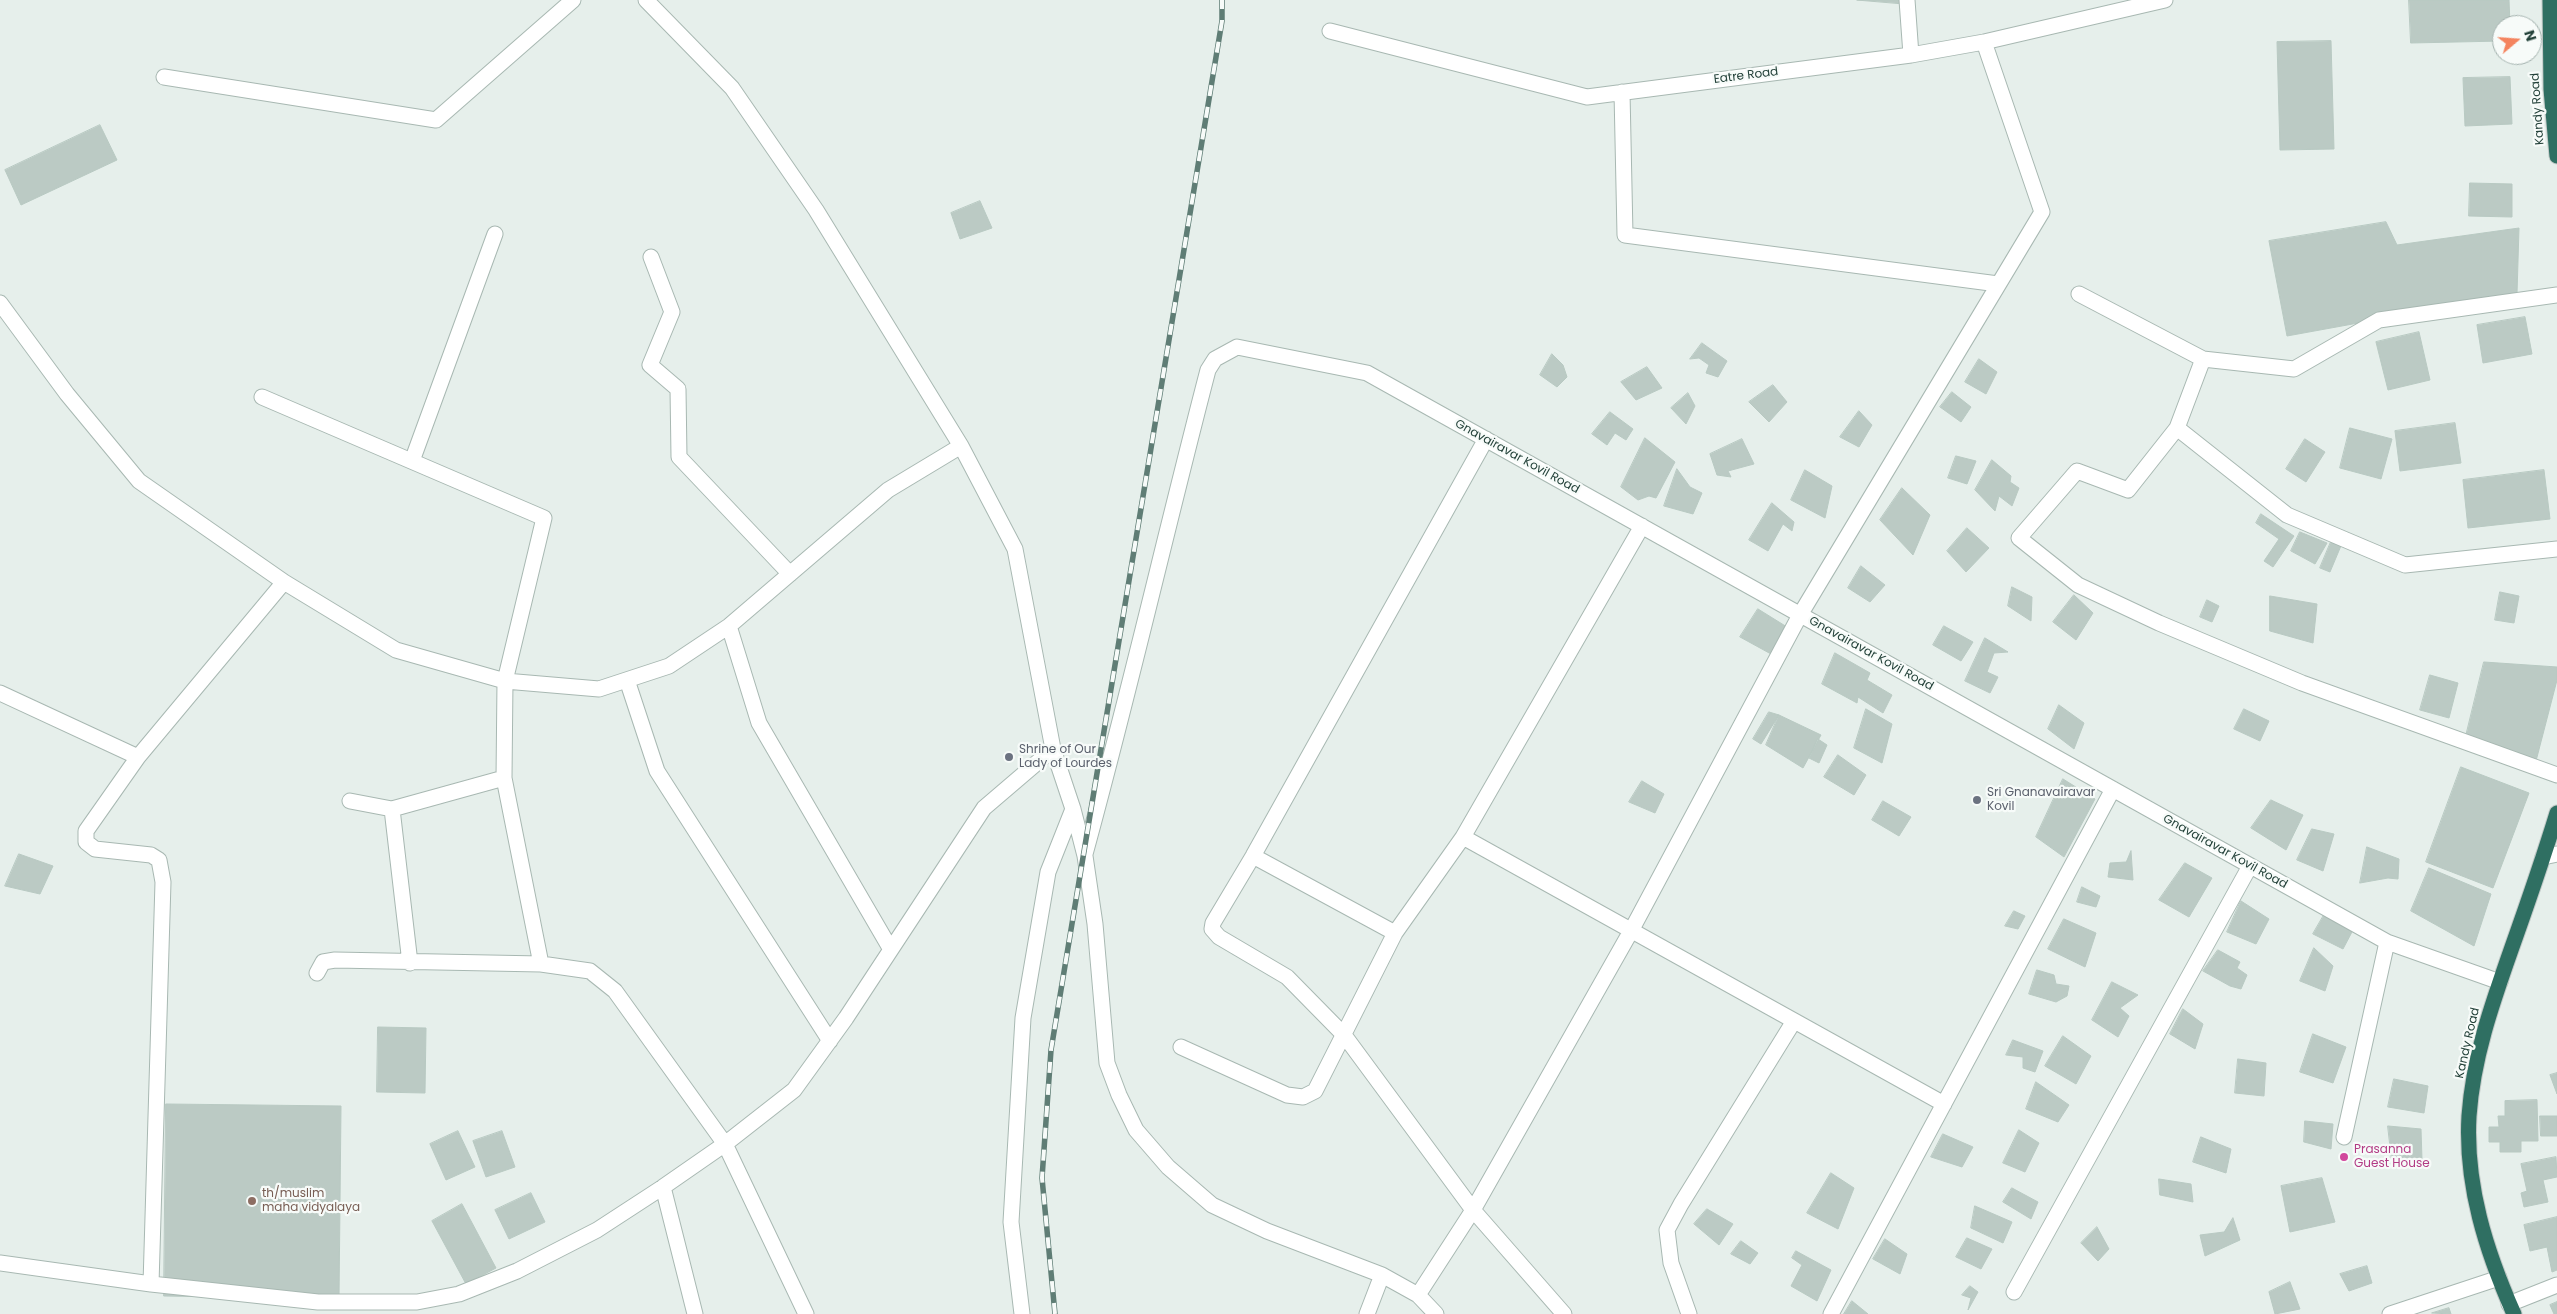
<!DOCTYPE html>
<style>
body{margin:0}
#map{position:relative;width:2557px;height:1314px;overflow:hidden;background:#e6efeb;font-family:Poppins,sans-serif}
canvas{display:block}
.north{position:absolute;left:2492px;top:15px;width:50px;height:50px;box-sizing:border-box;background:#f7fbf9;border:1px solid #a3b1ad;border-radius:50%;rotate:72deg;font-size:14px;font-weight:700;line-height:20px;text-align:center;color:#24423a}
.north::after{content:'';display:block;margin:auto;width:18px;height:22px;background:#f4845f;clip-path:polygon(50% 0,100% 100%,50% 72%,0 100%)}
</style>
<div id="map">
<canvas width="2557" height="1314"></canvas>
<div class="north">N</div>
</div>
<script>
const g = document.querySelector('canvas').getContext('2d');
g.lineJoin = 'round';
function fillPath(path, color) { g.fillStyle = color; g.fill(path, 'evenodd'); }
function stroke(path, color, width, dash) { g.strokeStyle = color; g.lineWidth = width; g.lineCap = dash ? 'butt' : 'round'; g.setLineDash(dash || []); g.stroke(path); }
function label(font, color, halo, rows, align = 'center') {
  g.font = font + ' Poppins,sans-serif'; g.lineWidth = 4.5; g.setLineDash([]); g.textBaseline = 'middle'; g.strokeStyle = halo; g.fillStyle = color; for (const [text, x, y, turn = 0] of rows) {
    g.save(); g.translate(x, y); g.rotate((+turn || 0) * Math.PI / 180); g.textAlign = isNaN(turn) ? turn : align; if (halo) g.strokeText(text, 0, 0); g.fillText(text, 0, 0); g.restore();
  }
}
const building = new Path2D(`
 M1857 0H1907L1908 4Z
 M2409 0H2509L2510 25H2502V41L2411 43Z
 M2331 41 2334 149 2280 150 2277 42Z
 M2510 77 2512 124 2465 126 2463 78Z
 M100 125 117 160 21 205 5 170Z
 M2470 183 2512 184V217L2469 216Z
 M980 201 992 228 960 239 951 213Z
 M2386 222 2397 245 2519 228 2517 294 2287 336 2269 241Z
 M2525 317 2532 354 2483 363 2477 325Z
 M2419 332 2430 380 2388 390 2376 342Z
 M1702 343 1727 361 1718 377 1706 373 1709 365 1699 358 1690 359Z
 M1552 354 1563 365 1567 377 1557 387 1540 375Z
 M1979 359 1997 372 1986 394 1965 382Z
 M1647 367 1662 388 1636 400 1621 382Z
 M1773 385 1787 402 1769 422 1749 402Z
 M1952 392 1971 407 1961 422 1940 407Z
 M1688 393 1695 406 1686 424 1671 408Z
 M1859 411 1872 425 1859 447 1840 437Z
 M1610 412 1633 429 1626 440 1615 433 1607 445 1592 434Z
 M2455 423 2461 463 2400 471 2395 431Z
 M2350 428 2392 439 2381 479 2340 468Z
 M1645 438 1675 462 1656 498 1649 496 1638 500 1621 487Z
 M1742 439 1754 464 1728 471 1731 477 1717 475 1710 454Z
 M2305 439 2325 452 2306 482 2286 469Z
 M1956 456 1976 461 1967 484 1948 478Z
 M1992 460 2011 476 2010 482 2019 488 2012 506 1999 496 1995 511 1975 490Z
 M1677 469 1690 487 1702 493 1693 514 1664 506Z
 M1805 470 1832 486 1825 518 1791 500Z
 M2544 470 2550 519 2468 528 2463 480Z
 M1902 488 1930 515 1913 555 1880 520Z
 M1772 503 1794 522 1792 531 1783 524 1768 551 1749 540Z
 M2261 514 2294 536 2273 567 2264 561 2279 539 2256 523Z
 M1967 528 1989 548 1966 572 1947 551Z
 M2300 532 2327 543 2315 564 2291 551Z
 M2333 537 2343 541 2330 572 2320 568Z
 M1861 566 1885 585 1870 602 1848 588Z
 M2012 587 2032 597 2031 621 2008 606Z
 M2500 592 2519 596 2514 623 2495 620Z
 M2074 595 2093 613 2076 640 2053 622Z
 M2270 596 2317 604 2313 643 2270 631Z
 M2207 600 2219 606 2212 622 2200 617Z
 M1758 609 1787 627 1771 654 1740 637Z
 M1944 626 1973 642 1961 661 1933 645Z
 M1985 638 2008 652 1994 653 1987 672 1998 677 1990 693 1965 681Z
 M1835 653 1870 673 1867 680 1892 695 1883 713 1858 697 1857 703 1822 684Z
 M2484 662 2557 667V680L2536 761 2466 736Z
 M2430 675 2458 683 2449 718 2420 710Z
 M2059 705 2084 723 2074 749 2048 729Z
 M1866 709 1892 724 1882 763 1854 748Z
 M2244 709 2269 721 2260 741 2234 729Z
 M1769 712 1779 715 1761 744 1753 739Z
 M1779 715 1821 735 1803 768 1766 745Z
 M1818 739 1827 745 1819 763 1809 758Z
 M1838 755 1866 775 1854 795 1824 777Z
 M2461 767 2529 793 2493 888 2426 862Z
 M2063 779 2095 799 2064 857 2036 837Z
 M1642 781 1664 794 1655 813 1629 802Z
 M2271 800 2303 815 2286 850 2251 828Z
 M1883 801 1911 817 1899 836 1872 820Z
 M2312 829 2334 834 2323 871 2297 860Z
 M2367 847 2399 859 2398 879 2388 878 2360 883Z
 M2131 851 2133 880 2108 877 2110 863 2126 862Z
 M19 854 53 866 40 894 5 886Z
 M2185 863 2212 878 2189 917 2159 900Z
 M2429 868 2491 894 2474 946 2411 911Z
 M2082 887 2100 896 2096 907 2077 902Z
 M2241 901 2269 919 2256 944 2227 932Z
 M2014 911 2025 916 2018 929 2005 926Z
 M2324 915 2353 930 2343 949 2313 934Z
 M2064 919 2096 933 2085 967 2048 949Z
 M2314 948 2333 966 2325 991 2300 981Z
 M2218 950 2240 962 2237 968 2247 975 2241 989 2230 986 2203 971Z
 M2037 970 2054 975 2056 984 2069 986 2067 996 2056 1002 2029 994Z
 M2112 982 2138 995 2120 1008 2129 1016 2118 1037 2092 1020Z
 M2183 1009 2203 1024 2195 1049 2170 1034Z
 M378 1027 426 1028 425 1093 377 1092Z
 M2313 1034 2346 1047 2333 1083 2300 1072Z
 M2063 1036 2091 1056 2076 1084 2045 1066Z
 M2013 1040 2043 1051 2035 1072 2023 1068V1057L2006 1055Z
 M2238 1059 2266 1063 2264 1096 2235 1093Z
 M2557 1073V1094L2550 1075Z
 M2394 1079 2428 1086 2424 1113 2388 1107Z
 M2036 1082 2069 1105 2058 1122 2026 1109Z
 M2537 1100 2538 1141H2521V1152H2500V1142H2489V1127H2499L2498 1116H2505V1101Z
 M166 1104 341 1106 339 1299 164 1296Z
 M2540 1116H2557V1136H2541Z
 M2305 1121 2333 1124 2331 1149 2304 1142Z
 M2388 1126 2421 1129 2422 1160 2392 1161Z
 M2019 1130 2039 1143 2025 1172 2003 1163Z
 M458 1131 475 1167 446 1180 430 1144Z
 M502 1131 515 1167 486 1177 473 1141Z
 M1943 1134 1973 1147 1962 1167 1931 1157Z
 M2201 1137 2231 1149 2226 1173 2193 1162Z
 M2556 1157 2557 1177 2543 1180 2548 1202 2524 1207 2521 1193 2527 1191 2521 1164Z
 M1831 1173 1854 1188 1838 1229 1807 1213Z
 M2322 1178 2335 1222 2290 1232 2281 1186Z
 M2159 1179 2191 1184 2193 1202 2160 1195Z
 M2012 1188 2038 1202 2031 1219 2003 1202Z
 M531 1193 545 1222 509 1239 495 1210Z
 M462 1204 496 1268 466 1284 432 1221Z
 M1975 1206 2012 1222 2003 1243 1971 1228Z
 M1707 1209 1733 1224 1719 1245 1694 1224Z
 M2557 1217V1270L2552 1272 2547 1247 2530 1251 2524 1225Z
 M2233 1218 2240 1240 2205 1256 2200 1235 2224 1232Z
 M2097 1227 2109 1249 2098 1261 2081 1243Z
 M1967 1238 1992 1249 1981 1269 1956 1257Z
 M1885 1239 1907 1254 1900 1274 1873 1259Z
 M1741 1241 1758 1253 1750 1264 1731 1254Z
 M1796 1251 1831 1270 1817 1301 1791 1286 1802 1265 1792 1258Z
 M2367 1266 2372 1283 2349 1291 2340 1274Z
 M2290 1282 2300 1309 2275 1314 2269 1292Z
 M1970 1286 1978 1292 1968 1310 1971 1298 1962 1295Z
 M1852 1301 1868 1314H1844Z
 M2557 1302V1314H2554L2550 1305Z
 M2449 1308 2451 1314 2432 1313Z`);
fillPath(building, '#bbcac4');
stroke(building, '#b8c9c2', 1);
const minor = new Path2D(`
 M646 0 732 88 816 210 961 446
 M1907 0 1911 55
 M1330 31 1587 97 1911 55 1984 42 2165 0
 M164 77 436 120 573 0
 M1622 92 1625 235 1998 284
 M651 257 672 312 650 365 678 389 679 457 790 574
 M2079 294 2203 359 2294 369 2379 320 2557 295
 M0 303 67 394 139 481 284 582 396 650 505 681 599 689 669 666 729 626 888 490 961 446 1015 549 1053 749 1073 809 1085 856 1095 924 1107 1063 1119 1095 1136 1130 1168 1167 1212 1205 1267 1231 1382 1275 1418 1295 1436 1314
 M2203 359 2177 428 2287 515 2405 565 2557 549
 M262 397 544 518 505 681 504 778 541 964
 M2177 428 2128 490 2077 471 2019 538 2078 585 2159 623 2302 683 2557 775
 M1486 439 1253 856 1213 923 1212 929 1219 937 1287 977 1344 1035 1473 1210 1564 1314
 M412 461 495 234
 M729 626 759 723 890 948
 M627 680 657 771 830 1041
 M0 693 138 757
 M350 801 392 809 504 778
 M392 809 410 963
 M1463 837 1944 1104
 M1085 854C1129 694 1166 531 1208 370L1215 359 1237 347 1367 373 2387 942 2500 982
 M1253 856 1395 933
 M2543 857 2557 854
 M317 973 323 962 335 960 541 964 590 971 615 991 725 1144 806 1314
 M1181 1047 1287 1095 1303 1097 1315 1091 1395 933 1463 837 1642 526
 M2344 1137 2387 942
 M663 1187 695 1314
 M0 1263 151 1284 318 1302H417L459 1294 517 1271 597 1230 663 1187 725 1144 794 1090 846 1018 984 808 1053 749
 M151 1284 163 882 159 860 151 855 95 849 86 842V831L138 757 284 582
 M2014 1292 2250 866
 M1418 1295 1473 1210 1631 931 1800 615 2042 212 1984 42
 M2509 1304 2557 1285
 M1022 1314 1011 1222 1023 1018 1048 872 1073 809
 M1367 1314 1382 1275
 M1689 1314 1671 1263 1667 1230 1681 1204 1794 1021
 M1831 1314 2113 789
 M2390 1314 2499 1278`);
const highway = new Path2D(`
 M2550 0 2551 89 2557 156
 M2514 1314C2486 1251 2465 1185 2469 1116 2473 1058 2492 1004 2511 950 2527 905 2543 859 2557 813`);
stroke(minor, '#a8b8b2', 17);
stroke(highway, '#c2cac8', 17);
stroke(minor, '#fff', 15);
stroke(highway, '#2f6f62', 15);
const rail = new Path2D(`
 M1055 1314 1042 1178 1051 1050 1222 21V0`);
stroke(rail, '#5f7d75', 5.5);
stroke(rail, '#f7fbf9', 4, [11]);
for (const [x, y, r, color] of [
 [1009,757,5,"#6b7280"],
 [1977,800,5,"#6b7280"],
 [2344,1157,5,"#d1479c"],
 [252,1201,5,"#8d6e63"]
]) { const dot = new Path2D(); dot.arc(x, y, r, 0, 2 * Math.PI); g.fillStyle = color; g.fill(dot); stroke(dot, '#f7fbf9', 2); }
label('12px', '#24423a', '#f7fbf9', [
 ["Eatre Road",1746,76,-7],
 ["Kandy Road",2538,109,-94],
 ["Gnavairavar Kovil Road",1517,457,29],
 ["Gnavairavar Kovil Road",1871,654,29],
 ["Gnavairavar Kovil Road",2225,852,29],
 ["Kandy Road",2468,1043,-77]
]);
label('12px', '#5b616d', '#f7fbf9', [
 ["Shrine of Our",1019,750],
 ["Lady of Lourdes",1019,764],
 ["Sri Gnanavairavar",1987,793],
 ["Kovil",1987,807]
], 'left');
label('12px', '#b23c85', '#f7fbf9', [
 ["Prasanna",2354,1150],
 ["Guest House",2354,1164]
], 'left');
label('12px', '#785e54', '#f7fbf9', [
 ["th/muslim",262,1194],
 ["maha vidyalaya",262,1208]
], 'left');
</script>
